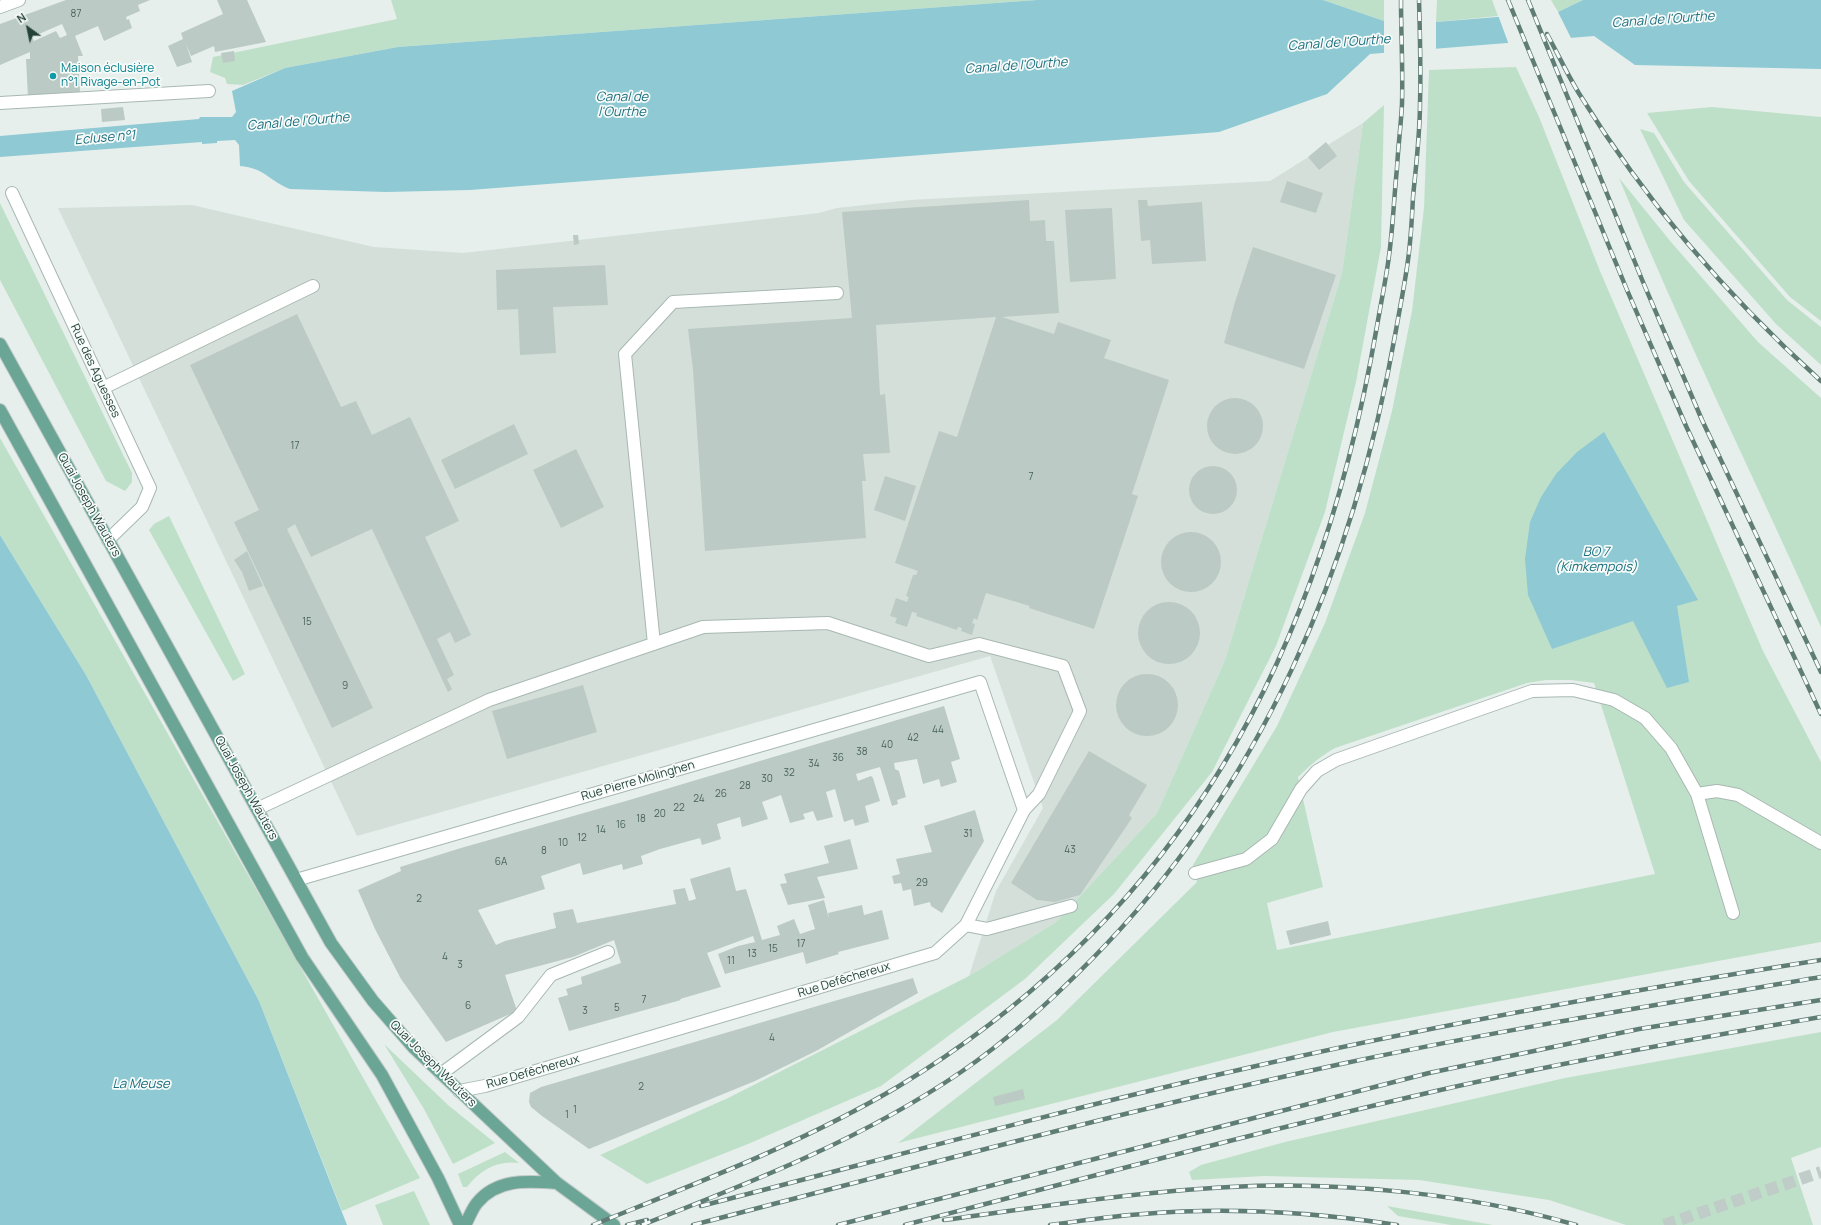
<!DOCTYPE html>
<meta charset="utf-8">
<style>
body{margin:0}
#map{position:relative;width:1821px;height:1225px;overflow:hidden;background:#e6efeb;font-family:Manrope,sans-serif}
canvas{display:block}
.north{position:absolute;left:8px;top:8px;width:40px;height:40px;-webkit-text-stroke:3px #f7fbf9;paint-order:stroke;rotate:327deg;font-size:11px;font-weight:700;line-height:16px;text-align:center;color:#24423a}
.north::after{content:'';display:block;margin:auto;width:14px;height:18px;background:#24423a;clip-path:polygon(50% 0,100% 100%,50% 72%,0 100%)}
</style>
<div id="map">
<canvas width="1821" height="1225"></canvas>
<div class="north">N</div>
</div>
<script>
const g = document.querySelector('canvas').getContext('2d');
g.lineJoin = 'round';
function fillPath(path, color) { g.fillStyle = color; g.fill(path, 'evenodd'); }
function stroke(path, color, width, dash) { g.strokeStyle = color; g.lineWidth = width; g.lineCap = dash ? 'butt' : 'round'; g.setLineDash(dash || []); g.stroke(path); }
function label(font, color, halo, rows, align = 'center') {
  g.font = font + ' Manrope,sans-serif'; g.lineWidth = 3.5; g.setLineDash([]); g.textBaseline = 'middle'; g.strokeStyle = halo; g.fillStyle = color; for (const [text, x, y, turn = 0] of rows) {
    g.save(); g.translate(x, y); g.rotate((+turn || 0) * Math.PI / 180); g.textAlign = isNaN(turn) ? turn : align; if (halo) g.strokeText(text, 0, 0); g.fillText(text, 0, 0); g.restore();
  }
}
fillPath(new Path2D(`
 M1363 123 1342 273 1225 660 1157 813 1056 922 969 976 996 891 1043 808 990 656 357 836 58 208 192 205 374 247 463 253 819 213 837 208 910 200 1270 181Z`), '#d4dfda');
fillPath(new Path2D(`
 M391 0H1037L398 47 285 68 243 85 227 84 225 78 210 72 213 57 397 19Z
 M1323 0H1384V21Z
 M1437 0H1492L1498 16 1436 22Z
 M1551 0H1583L1558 12Z
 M1516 67 1539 117 1600 271 1763 651 1821 762V942L1333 1032 898 1143 1057 1020 1197 882 1193 865 1277 726 1325 623 1365 513 1392 411 1412 311 1424 208 1429 70ZM1546 680H1571L1594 683 1655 874 1277 950 1267 903 1323 887 1298 777C1310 765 1321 756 1335 748L1527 683Z
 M1384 105 1381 247 1356 382 1325 512 1276 646 1212 772 1114 894 1025 979 881 1086 748 1144 647 1184 600 1155 728 1098 969 976 1056 922 1157 813 1225 660 1342 273 1363 123Z
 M1712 107 1821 117V321L1790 297 1689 181 1647 113Z
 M1640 129 1654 133 1684 182 1787 300 1821 327V365L1776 324 1684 220Z
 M1619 178 1671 242 1758 342 1821 398V627C1754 477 1681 330 1619 178Z
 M0 203 132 473V482L125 491 106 481 0 280Z
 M0 438 420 1178 342 1211 259 1001 86 675 0 535Z
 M169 516 245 674 233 681 149 530 154 524Z
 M1821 1032V1147L1791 1158 1813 1225H1626L1549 1200 1419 1180 1264 1176 1192 1180 1189 1172 1201 1165 1285 1142 1565 1078Z
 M384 1044 448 1105 495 1143 453 1164 424 1109Z
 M505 1152 519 1163C497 1160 480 1170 467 1187H463L458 1174Z
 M414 1191 430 1225H383L375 1205Z
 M1387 1206 1493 1225H1451L1398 1216Z`), '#bfe0c8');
fillPath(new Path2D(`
 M1037 0H1323L1384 21 1436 22 1558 12 1583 0H1821V69L1635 65 1594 36 1370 54 1327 94 1219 132 470 190 386 192 290 189C269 181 265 168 240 166L239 145 235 140 217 141V143L202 144V142L0 157V136L199 119 200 117H232L236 112 232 91 285 68 398 47Z
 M1604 432 1698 600 1677 606 1689 682 1667 688 1633 621 1552 649 1528 595 1525 559 1530 522 1541 497 1556 474 1577 452Z
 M0 535 86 675 259 1001 347 1225H0Z`), '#8ec9d4');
fillPath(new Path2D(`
 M1557 10 1572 40 1509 45 1498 15Z
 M1384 19 1436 20V51L1384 55Z`), '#e6efeb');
fillPath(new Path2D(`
 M66 0H150L138 5 140 11 126 17 127 20 129 19 132 28 104 41 98 26 75 36 83 56H78L80 92 28 97 26 59H30V52L0 65V24ZM62 24 67 35 60 38 56 31 34 41 32 37Z
 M217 0H247L266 42 215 52 214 46 191 56 186 44 192 62 177 67 168 46 183 39 181 33 223 14Z
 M234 51 235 61 223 63 221 53Z
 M123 107 125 120 102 122 101 109Z
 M1326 142 1337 156 1319 170 1308 157Z
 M1287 181 1323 193 1316 213 1280 202Z
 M1029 200 1030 221 1045 220 1046 241H1054L1059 313 1002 317 1054 334 1058 322 1111 340 1104 358 1169 380 1132 494 1138 496 1094 629 1029 608 1030 606 986 593 977 620 974 618 972 623 975 624 972 635 961 631 962 628 958 627 957 630 916 616 917 613 912 612 907 627 895 623 897 618 890 616 896 598 907 602 909 597 906 596 913 575H916L918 571 895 563 939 431 957 437 996 317 876 325 880 395 885 394 890 453 863 454 866 481H862L866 538 705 551 693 370 688 329 852 318 842 212Z
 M1138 200H1147L1148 206 1202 202 1206 261 1152 264 1150 240 1141 241Z
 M1112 208 1116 279 1070 282 1065 210Z
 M573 235H578L579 244 574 245Z
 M1253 247 1336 275 1304 369 1224 343 1235 302Z
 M605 265 608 305 553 307 556 353 520 355 518 309 497 310 496 270Z
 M297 314 341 407 356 401 372 435 410 417 459 521 425 537 471 635 455 643 450 632 437 639 454 675 447 679 452 689 448 692 372 529 311 557 295 524 287 529 373 708 332 728 234 522 259 510 190 365Z
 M1207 426a28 28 0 1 1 56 0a28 28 0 1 1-56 0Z
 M514 424 528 454 455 489 441 460Z
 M576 449 604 507 561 528 533 470Z
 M1189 490a24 24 0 1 1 48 0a24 24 0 1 1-48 0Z
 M885 476 916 486 905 521 874 510Z
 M1161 562a30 30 0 1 1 60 0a30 30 0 1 1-60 0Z
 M247 551 263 586 249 591 242 572 234 560Z
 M1138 633a31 31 0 1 1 62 0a31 31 0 1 1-62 0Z
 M1116 705a31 31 0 1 1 62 0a31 31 0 1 1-62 0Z
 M583 685 597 732 507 759 492 711Z
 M944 706 960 759 951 762 957 782 941 787 939 779 923 784 917 759 894 763 895 769 899 771 906 797 897 800 898 804 892 806 880 767 856 774 858 781 871 776 873 778 880 801 865 806 869 822 855 826 853 819 844 822 835 789 826 792 833 817 817 821 813 811 803 814 805 819 790 823 781 795 762 802 768 819 742 827 740 817 717 824 721 839 702 845 700 838 660 849 641 856 643 864 623 870 622 864 583 875 580 863 541 876 545 889 478 910 496 945 505 941 556 928 553 913 573 909 577 923 676 904 673 890 685 888 689 901 696 899 690 879 730 867 736 891 746 889 762 940 780 935 777 926 794 919 800 934 815 929 808 905 824 900 829 919 828 913 862 905 864 915 882 910 889 939 838 952 839 954 806 964 803 952 725 974 718 954 738 946 755 942 753 936 707 953 721 987 680 999 681 1000 569 1031 558 998 568 995 566 989 582 984 581 977 621 963 614 940 573 957 505 975 517 1011 446 1042 401 979 375 929 358 890 401 871 400 867 461 848 626 801Z
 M1089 751 1147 785 1129 815 1132 818 1080 895 1055 902 1037 900 1011 883Z
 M975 810 984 841 942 913 931 906 930 902 914 906 911 889 903 891 901 883 894 884 892 876 900 874 896 859 932 852 924 826Z
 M850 839 858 869 817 877 825 898 788 905 780 884 787 883 784 874 829 863 824 846Z
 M1328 921 1331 935 1290 945 1286 931Z
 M913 978 918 993 816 1051 755 1081 589 1149 542 1116 531 1107 529 1102 530 1093 541 1087Z
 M1023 1089 1025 1099 995 1106 993 1097Z`), '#bbcac4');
stroke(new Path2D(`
 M1664 1225 1821 1172`), '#bfccc8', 12, [12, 6]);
const lane = new Path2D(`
 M0 103 209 91
 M103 388 313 286
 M654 644 625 354 673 302 837 293
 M1697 794 1717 791 1738 795 1821 843
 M257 809 489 700 703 627 828 623 929 656 979 644 1063 666 1080 711 1039 794 1024 810
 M1195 873 1246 859 1272 839 1301 789 1317 771 1336 760 1532 691 1573 690 1614 700 1645 718 1671 748 1697 794 1733 913
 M966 925 987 929 1071 906
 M441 1074 518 1017 551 975 608 952`);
const street = new Path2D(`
 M0 7 19 0
 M12 193 150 488 142 507 108 540
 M296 880 980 682 1024 810 966 925 935 953 485 1086 459 1091`);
const primary = new Path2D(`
 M0 344 331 943 373 1001 414 1048 557 1183 614 1225
 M0 410 302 957 382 1075 438 1178 460 1225
 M465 1225C469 1218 472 1209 477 1203 497 1178 528 1181 557 1183`);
stroke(lane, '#a8b8b2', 14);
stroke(street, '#a8b8b2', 14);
stroke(primary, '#c2cac8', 14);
stroke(lane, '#fff', 12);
stroke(street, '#fff', 12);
stroke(primary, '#6aa596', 12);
const rail = new Path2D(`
 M1508 0 1627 290 1686 426 1821 714
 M1528 0 1643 282 1702 420 1821 672
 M1547 34C1558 54 1568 76 1580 95 1646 202 1728 297 1821 381
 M701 1206C881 1160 1061 1110 1243 1069 1434 1025 1627 991 1821 960
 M944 1220C1039 1207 1135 1192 1230 1187 1342 1181 1470 1194 1576 1225
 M593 1225C697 1183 803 1143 899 1086 1022 1012 1130 910 1208 789 1298 651 1349 488 1377 326 1381 303 1386 279 1389 256 1393 226 1394 197 1397 168 1398 147 1401 125 1402 104 1403 69 1401 35 1401 0
 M627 1225 647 1220
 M642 1225C752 1182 863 1139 961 1072 1009 1039 1052 1000 1092 959 1262 787 1355 565 1396 330 1400 307 1405 283 1408 260 1411 239 1412 218 1413 197 1416 166 1420 134 1420 103 1421 68 1420 34 1419 0
 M693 1225C908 1169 1124 1111 1341 1064 1500 1030 1661 1004 1821 977
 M838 1225 1429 1073 1639 1029 1821 1000
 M905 1225C1081 1179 1258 1132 1436 1091 1564 1062 1692 1039 1821 1017
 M1050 1225C1081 1221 1112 1216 1143 1214 1227 1207 1314 1212 1397 1225`);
stroke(rail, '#5f7d75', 4.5);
stroke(rail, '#f7fbf9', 3, [9]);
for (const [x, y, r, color] of [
 [53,76,4,"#0f9aa8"]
]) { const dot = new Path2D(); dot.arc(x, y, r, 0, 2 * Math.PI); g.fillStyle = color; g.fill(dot); stroke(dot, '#f7fbf9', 1.5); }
label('10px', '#4a645c', null, [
 ["87",76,14],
 ["17",295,446],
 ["7",1031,477],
 ["15",307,622],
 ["9",345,686],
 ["44",938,730],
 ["42",913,738],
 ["40",887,745],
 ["38",862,752],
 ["36",838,758],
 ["34",814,764],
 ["32",789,773],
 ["30",767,779],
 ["28",745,786],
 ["26",721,794],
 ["24",699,799],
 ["22",679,808],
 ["20",660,814],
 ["18",641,819],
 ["16",621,825],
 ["14",601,830],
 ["31",968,834],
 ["12",582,838],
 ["10",563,843],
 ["43",1070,850],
 ["8",544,851],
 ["6A",501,862],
 ["29",922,883],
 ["2",419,899],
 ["17",801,944],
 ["15",773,949],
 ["13",752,954],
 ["4",445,957],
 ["11",731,961],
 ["3",460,965],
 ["7",644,1000],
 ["6",468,1006],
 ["5",617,1008],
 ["3",585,1011],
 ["4",772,1038],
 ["2",641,1087],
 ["1",575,1110],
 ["1",567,1115]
]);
label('12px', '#0d838f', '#f7fbf9', [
 ["Maison éclusière",61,69],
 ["n°1 Rivage-en-Pot",61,83]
], 'left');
label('12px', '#24423a', '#f7fbf9', [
 ["Rue des Aguesses",95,371,65],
 ["Quai Joseph Wauters",89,505,61],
 ["Rue Pierre Molinghen",638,781,-16],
 ["Quai Joseph Wauters",246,788,61],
 ["Rue Defêchereux",844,980,-17],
 ["Quai Joseph Wauters",433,1064,45],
 ["Rue Defêchereux",533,1072,-16]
]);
label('italic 13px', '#1c6f80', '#f7fbf9', [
 ["Canal de l'Ourthe",1663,20,-4],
 ["Canal de l'Ourthe",1339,43,-4],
 ["Canal de l'Ourthe",1016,66,-4],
 ["Canal de",622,97],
 ["l'Ourthe",622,112],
 ["Canal de l'Ourthe",298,122,-5],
 ["Ecluse n°1",105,138,-5],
 ["BO 7",1596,552],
 ["(Kimkempois)",1596,567],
 ["La Meuse",141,1084]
]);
</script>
